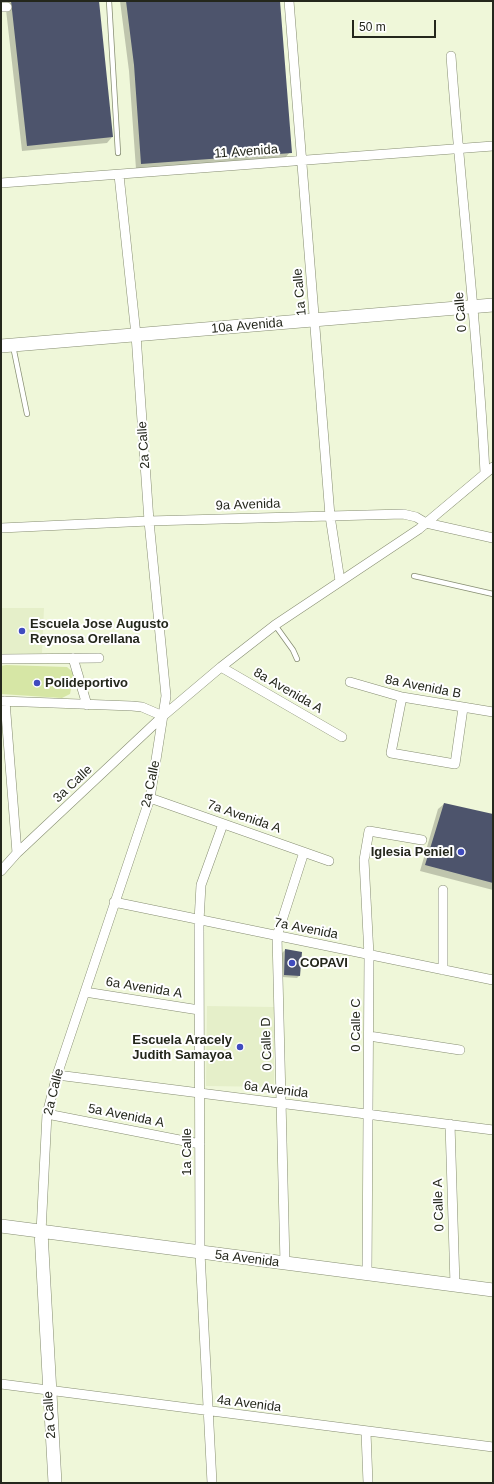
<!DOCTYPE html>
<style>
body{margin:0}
#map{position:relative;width:494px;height:1484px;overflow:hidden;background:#eff7d9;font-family:Arial,sans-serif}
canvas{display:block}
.frame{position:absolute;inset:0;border:2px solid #24271c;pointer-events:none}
.scale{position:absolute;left:352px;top:20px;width:84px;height:18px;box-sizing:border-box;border:2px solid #24271c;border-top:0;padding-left:5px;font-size:12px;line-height:14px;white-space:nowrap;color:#24271c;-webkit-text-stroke:3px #fff;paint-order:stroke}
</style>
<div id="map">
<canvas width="494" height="1484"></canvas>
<div class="frame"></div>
<div class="scale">50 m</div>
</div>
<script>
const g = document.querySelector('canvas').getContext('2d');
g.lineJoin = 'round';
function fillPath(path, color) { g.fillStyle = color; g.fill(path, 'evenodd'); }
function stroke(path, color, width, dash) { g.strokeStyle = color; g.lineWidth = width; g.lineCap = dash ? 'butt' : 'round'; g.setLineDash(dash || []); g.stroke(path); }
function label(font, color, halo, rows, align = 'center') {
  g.font = font + ' Arial,sans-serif'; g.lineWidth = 4; g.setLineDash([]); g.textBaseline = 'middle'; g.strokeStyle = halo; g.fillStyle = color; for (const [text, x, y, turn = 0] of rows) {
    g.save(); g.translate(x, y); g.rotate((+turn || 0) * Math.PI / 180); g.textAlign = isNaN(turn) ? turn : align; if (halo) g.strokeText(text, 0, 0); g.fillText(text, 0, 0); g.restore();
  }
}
fillPath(new Path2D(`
 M1 608H44L42 653 1 654Z
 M207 1006 274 1007V1087L206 1086Z`), '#e5efc9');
fillPath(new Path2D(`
 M6 665 67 667 74 673 70 694 62 698 1 694V666Z`), '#d6e6a5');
fillPath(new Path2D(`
 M5 1H98L112 137 107 143 22 151Z
 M120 1H279L290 152 285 158 136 169 129 71Z
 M444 804 493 815V890L420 871 438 809Z
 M285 950 301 953 299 976 297 978 282 977V953Z`), '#0003');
fillPath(new Path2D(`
 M11 1H99L113 137 27 146Z
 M126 1H280L292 153 141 164 134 65Z
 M444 803 493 814V883L425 865Z
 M285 949 302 952 300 976 284 975Z`), '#4d546c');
const service = new Path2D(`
 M109 1 118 153
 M13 346 27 414
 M414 576 493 594
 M275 625 293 650 297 659`);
const minor = new Path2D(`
 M289 1 330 516 340 581
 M1 7H7
 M451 56C461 195 478 334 485 473
 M1 183 493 146
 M1 528 149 521 403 514 416 517 426 523 493 538
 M73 658 87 705
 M1 659 99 658
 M221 667 342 737
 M350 682 402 697 493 712
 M402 697 391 753 455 764 463 708
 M1 701 132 706 142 707 163 716
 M5 701 17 853
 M150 798 329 861
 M1 871 17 853 163 716 221 667 275 625 419 529 493 467
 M443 890V970
 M114 902 493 980
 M85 992 199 1010
 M369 1036 460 1050
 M57 1075 493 1130
 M47 1114 200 1144
 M450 1124 455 1285
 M41 1232 47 1114 57 1075 150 798 166 696 149 521 136 335 119 175
 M285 1264 277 936 304 852
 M367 1274 369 955 364 860 369 831 422 840
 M1 1384 493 1447
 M366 1432 368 1483
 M212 1483 200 1253 199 921 201 885 223 824`);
const secondary = new Path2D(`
 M1 346 493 305
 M1 1226 493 1290
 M41 1232 55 1483`);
stroke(service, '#868d72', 6);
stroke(minor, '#868d72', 10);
stroke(secondary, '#868d72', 14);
stroke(service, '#fff', 4.5);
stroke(minor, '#fff', 9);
stroke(secondary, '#fff', 13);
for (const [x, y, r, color] of [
 [22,631,4,"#404bbf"],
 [37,683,4,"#404bbf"],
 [461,852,4,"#404bbf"],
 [292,963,4,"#404bbf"],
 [240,1047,4,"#404bbf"]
]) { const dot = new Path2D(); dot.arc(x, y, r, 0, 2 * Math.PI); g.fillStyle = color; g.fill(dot); stroke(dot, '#fff', 1.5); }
label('13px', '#24271c', '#fff', [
 ["11 Avenida",246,152,-4],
 ["1a Calle",300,292,-95],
 ["0 Calle",461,312,-95],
 ["10a Avenida",247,326,-5],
 ["2a Calle",144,445,-94],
 ["9a Avenida",248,505,-2],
 ["8a Avenida B",423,687,11],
 ["8a Avenida A",288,691,30],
 ["3a Calle",73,784,-43],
 ["2a Calle",151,784,-78],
 ["7a Avenida A",244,817,19],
 ["7a Avenida",306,929,11],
 ["6a Avenida A",144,988,9],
 ["0 Calle C",356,1025,-90],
 ["0 Calle D",267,1044,-92],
 ["6a Avenida",276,1090,7],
 ["2a Calle",54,1092,-76],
 ["5a Avenida A",126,1116,11],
 ["1a Calle",187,1152,-90],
 ["0 Calle A",439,1205,-92],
 ["5a Avenida",247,1259,7],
 ["4a Avenida",249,1404,7],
 ["2a Calle",50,1415,-94]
]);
label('bold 13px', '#24271c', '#fff', [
 ["Escuela Jose Augusto",30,624],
 ["Reynosa Orellana",30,639],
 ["Polideportivo",45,683],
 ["Iglesia Peniel",453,852,"right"],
 ["COPAVI",300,963],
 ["Escuela Aracely",232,1040,"right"],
 ["Judith Samayoa",232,1055,"right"]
], 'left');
</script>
